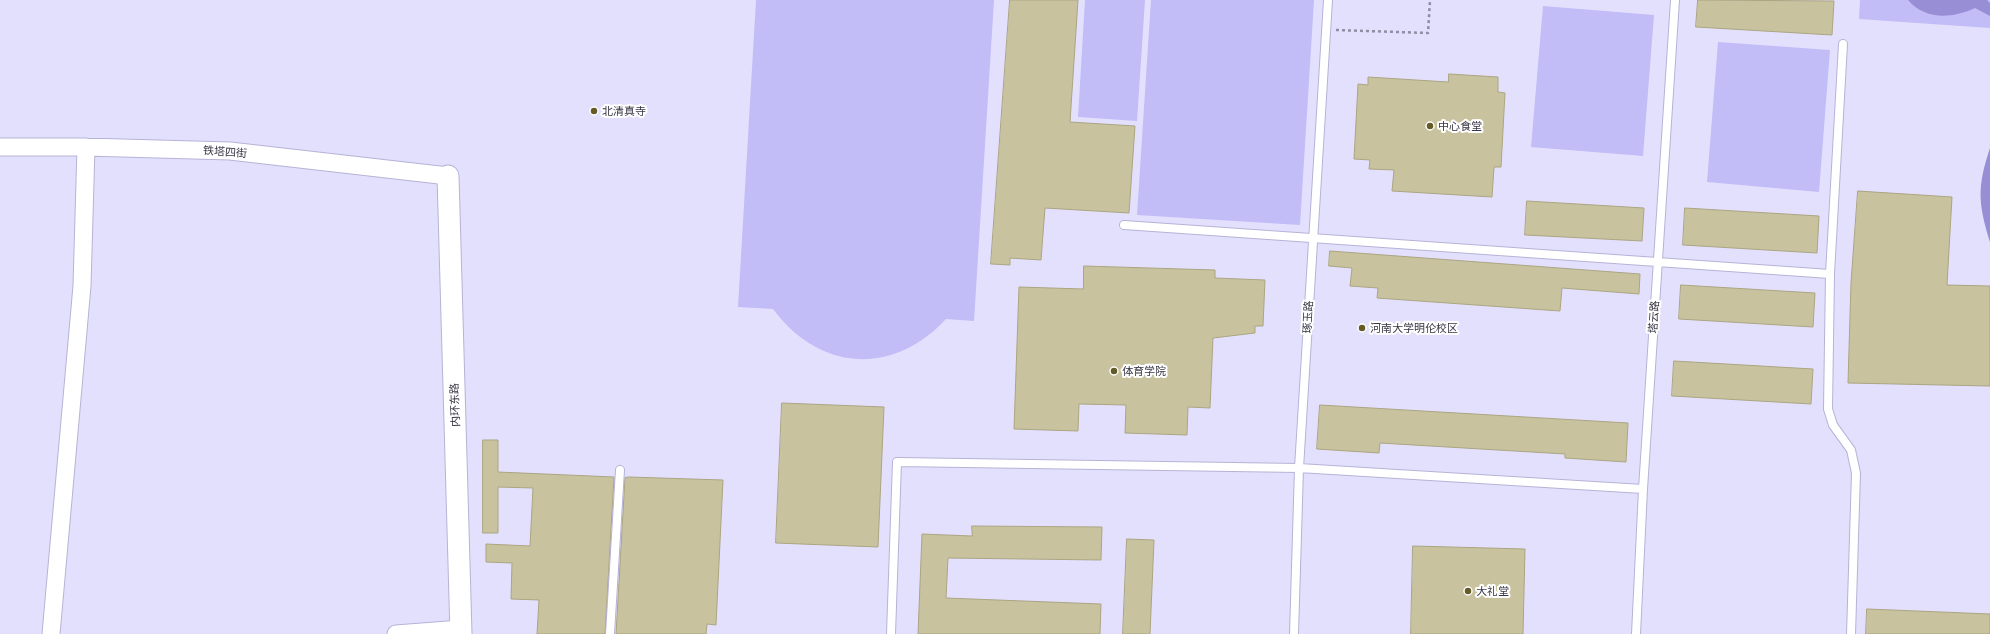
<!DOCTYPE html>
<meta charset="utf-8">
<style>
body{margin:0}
canvas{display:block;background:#e2e0fd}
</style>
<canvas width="1990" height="634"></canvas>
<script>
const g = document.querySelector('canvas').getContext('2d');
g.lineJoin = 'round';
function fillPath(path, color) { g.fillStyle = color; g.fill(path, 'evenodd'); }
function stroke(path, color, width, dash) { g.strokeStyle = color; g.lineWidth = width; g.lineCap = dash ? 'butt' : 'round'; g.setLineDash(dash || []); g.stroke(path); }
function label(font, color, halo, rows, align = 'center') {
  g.font = font + ' Ubuntu,"Noto Sans SC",sans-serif'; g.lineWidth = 4; g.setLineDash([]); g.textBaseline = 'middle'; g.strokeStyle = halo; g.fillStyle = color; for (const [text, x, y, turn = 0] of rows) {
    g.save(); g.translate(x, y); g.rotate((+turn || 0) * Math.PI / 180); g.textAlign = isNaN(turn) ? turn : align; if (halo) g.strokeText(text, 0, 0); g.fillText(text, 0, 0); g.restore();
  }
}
fillPath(new Path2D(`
 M756 0H994L974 321 946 319C893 376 820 372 773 309L738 307Z
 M1085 0H1145L1137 121 1078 117Z
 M1151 0H1314L1300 225 1137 215Z
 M1860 0H1990V28L1859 19Z
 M1543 6 1654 15 1643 156 1531 147Z
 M1718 42 1830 50 1819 192 1707 182Z`), '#c2bdf7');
fillPath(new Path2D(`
 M1908 0H1987L1990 3V16L1975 8C1953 18 1926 21 1908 0Z
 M1990 148V242C1978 203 1977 187 1990 148Z`), '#978ed6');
const building = new Path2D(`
 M1010 0H1078L1070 122 1135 126 1129 213 1045 208 1041 260 1010 258V265L991 264Z
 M1698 0 1834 1 1832 35 1696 27Z
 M1449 74 1498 77V92L1505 93 1501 167H1494L1492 197 1392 191 1394 170 1369 169 1370 160 1354 159 1358 84 1368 85V77L1448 82Z
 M1858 191 1952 197 1947 285 1990 286V386L1848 383 1851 283Z
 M1527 201 1644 208 1642 241 1525 235Z
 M1685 208 1819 216 1817 253 1683 245Z
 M1330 251 1640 274 1639 294 1562 288 1560 311 1377 298 1378 288 1350 286 1352 268 1329 266Z
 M1084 266 1215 270V278L1265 280 1263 326H1255V333L1213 338 1210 408 1188 407 1187 435 1125 433 1126 405 1079 404 1078 431 1014 429 1019 287 1083 289Z
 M1681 285 1815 293 1813 327 1679 319Z
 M1674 361 1813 369 1811 404 1672 396Z
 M782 403 884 407 878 547 776 543Z
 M1320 405 1628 423 1626 462 1565 458V454L1380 443 1379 453 1317 449Z
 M483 440H498V472L614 477 605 634H537L539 600 511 599 512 563 486 562V544L530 546 533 488 498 487V533H483Z
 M629 477 723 480 716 625 707 624 706 634H616L625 478Z
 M972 526 1102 527 1101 560 948 558 946 598 1101 604 1100 634H918L922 534 972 536Z
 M1127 539 1154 540 1150 634H1123Z
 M1413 546 1525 549 1523 634H1411Z
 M1867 609 1990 614V634H1866Z`);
fillPath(building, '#c8c29e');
stroke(building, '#aba582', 1);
const service = new Path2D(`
 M1843 44 1830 274 1828 409 1833 425 1851 450 1856 473 1851 634
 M1124 225 1830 274
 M610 634 620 470
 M891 634 897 462 1299 468 1643 489
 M1294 634 1299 468 1328 0
 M1636 634 1643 489 1675 0`);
const minor = new Path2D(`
 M0 147H86L230 151 448 176
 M51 634 82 286 86 147
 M396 634 461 629`);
const tertiary = new Path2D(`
 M448 176 461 634`);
stroke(service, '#b6b3d6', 10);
stroke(minor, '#b6b3d6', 19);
stroke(tertiary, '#b6b3d6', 23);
stroke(new Path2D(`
 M1336 30 1428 33 1430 0`), '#908ea4', 2.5, [3, 3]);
stroke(service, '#fff', 8);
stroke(minor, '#fff', 17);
stroke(tertiary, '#fff', 21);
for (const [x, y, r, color] of [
 [594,111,4,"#645b27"],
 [1430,126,4,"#645b27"],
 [1362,328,4,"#645b27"],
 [1114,371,4,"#645b27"],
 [1468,591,4,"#645b27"]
]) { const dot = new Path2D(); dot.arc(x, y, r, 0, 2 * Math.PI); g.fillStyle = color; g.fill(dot); stroke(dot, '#fff', 1.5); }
label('11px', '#373644', '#fff', [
 ["北清真寺",602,111],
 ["中心食堂",1438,126],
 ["河南大学明伦校区",1370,328],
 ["体育学院",1122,371],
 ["大礼堂",1476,591]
], 'left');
label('11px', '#373644', '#fff', [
 ["铁塔四街",225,152,4],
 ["琢玉路",1308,317,-87],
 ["塔云路",1654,317,-86],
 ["内环东路",455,405,-92]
]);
</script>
